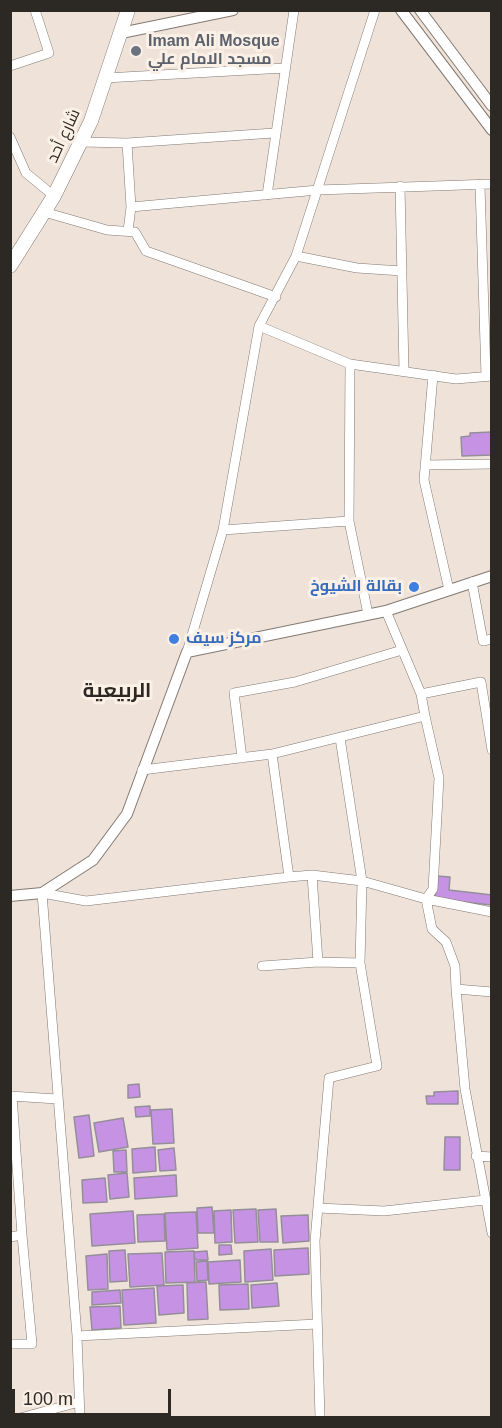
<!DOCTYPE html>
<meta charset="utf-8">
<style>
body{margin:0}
#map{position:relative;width:502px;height:1428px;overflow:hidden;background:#eee2d9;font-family:Arial,sans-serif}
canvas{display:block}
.frame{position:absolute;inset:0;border:12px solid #2c2824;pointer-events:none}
.scale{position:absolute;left:12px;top:1389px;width:159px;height:27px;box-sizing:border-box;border:3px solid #2c2824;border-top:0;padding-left:8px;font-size:18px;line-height:21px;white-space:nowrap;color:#2c2824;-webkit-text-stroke:4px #fbf0e6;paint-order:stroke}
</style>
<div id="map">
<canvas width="502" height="1428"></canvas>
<div class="frame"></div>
<div class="scale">100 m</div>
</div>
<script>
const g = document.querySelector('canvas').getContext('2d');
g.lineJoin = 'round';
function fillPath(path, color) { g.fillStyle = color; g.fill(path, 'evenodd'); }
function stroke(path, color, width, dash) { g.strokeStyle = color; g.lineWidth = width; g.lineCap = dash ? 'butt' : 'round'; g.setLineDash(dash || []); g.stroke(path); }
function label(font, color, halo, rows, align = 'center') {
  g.font = font + ' Arial,Cairo,sans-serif'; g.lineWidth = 6; g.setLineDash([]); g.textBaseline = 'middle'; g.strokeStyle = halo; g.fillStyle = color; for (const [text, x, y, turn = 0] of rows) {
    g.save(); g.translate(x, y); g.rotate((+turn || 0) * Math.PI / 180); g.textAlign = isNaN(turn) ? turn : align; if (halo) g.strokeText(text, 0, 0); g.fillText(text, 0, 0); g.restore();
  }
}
const building = new Path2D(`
 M492 432V455L462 456 461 437 470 436V433Z
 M437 876 450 877 449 890 492 895V905L435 899Z
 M139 1084 140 1097 128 1098V1085Z
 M458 1091V1104H427L426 1096H434V1092Z
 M150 1106V1116L136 1117 135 1107Z
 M172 1109 174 1143 153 1144 151 1110Z
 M89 1115 94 1156 79 1158 74 1117Z
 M123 1118 128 1147 99 1152 94 1123Z
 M445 1137H460V1170H444Z
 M155 1147 156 1171 133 1173 132 1149Z
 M174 1148 176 1170 160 1171 158 1150Z
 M126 1150 127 1172H114L113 1151Z
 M127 1173 129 1197 110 1199 108 1175Z
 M176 1175 177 1196 135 1199 134 1178Z
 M105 1178 107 1202 83 1203 82 1180Z
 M212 1207 214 1233H198L197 1208Z
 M256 1209 258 1242 235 1243 233 1210Z
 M276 1209 278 1242H260L258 1210Z
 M231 1210 232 1242 215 1243 214 1211Z
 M133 1211 135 1243 92 1246 90 1214Z
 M196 1212 198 1248 167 1250 165 1213Z
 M164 1214 165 1241 138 1242 137 1215Z
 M308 1215 309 1241 283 1243 281 1216Z
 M219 1245H231L232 1254 219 1255Z
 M308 1248 309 1274 275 1276 274 1250Z
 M271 1249 273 1280 245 1282 244 1251Z
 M125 1250 127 1281 110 1282 109 1251Z
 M194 1251 195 1282 166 1283 165 1252Z
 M207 1251 208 1260H195L194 1252Z
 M162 1253 164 1285 130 1287 128 1254Z
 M107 1254 108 1289 88 1290 86 1256Z
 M240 1260 241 1282 209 1284 208 1262Z
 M207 1261 208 1280 197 1281 196 1262Z
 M206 1282 208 1319 188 1320 187 1283Z
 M277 1283 279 1306 252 1308 251 1285Z
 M248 1284 249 1309 220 1310 219 1285Z
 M183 1285 184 1313 159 1315 157 1286Z
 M154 1288 156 1323 124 1325 122 1290Z
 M120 1290 121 1303 92 1305V1292Z
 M120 1306 121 1328 92 1330 90 1307Z`);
fillPath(building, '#c693e4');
stroke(building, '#948e99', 1.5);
const minor = new Path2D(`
 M10 66 49 53 35 10
 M105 78 285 68
 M10 137 26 173 54 196
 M81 142 127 143 274 133
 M127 143 131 207 318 190 492 184
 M480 185 486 376
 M400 186 404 371
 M267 195 294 10
 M44 212 107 230 135 232 146 251 276 297
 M128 231 131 207
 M296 256 357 268 402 271
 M259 326 350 364 456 379 492 376
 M350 364 349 521 368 614
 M433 375 424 480 449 590
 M425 465 492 464
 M223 530 349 521
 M472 582 483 641 492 639
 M187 652 223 530 259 326 296 256 375 10
 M421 694 481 682 492 750
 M272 754 289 877 312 875 318 962 360 963 377 1066 329 1078 315 1241 320 1418
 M242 758 234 693 295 682 402 650
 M142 770 272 754 425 716 421 694 386 611
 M312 875 362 881 340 738
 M360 963 362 881 426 899 433 889 439 778 425 716
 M262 966 318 962
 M456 989 455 966 446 942 432 929 426 899 492 912
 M492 992 456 989 465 1089 492 1233
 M10 1096 57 1099
 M476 1156 492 1157
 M318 1208 384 1211 485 1200
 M10 1237 22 1235 12 1096
 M77 1336 317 1324
 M10 1344H32L22 1235
 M20 1418 79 1402
 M80 1418 77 1336 42 893 86 901 289 877`);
const tertiary = new Path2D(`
 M401 10 492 130
 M420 10 492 106
 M121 33 233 10
 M10 896 42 893 93 860 127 814 187 652 386 611 492 576`);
const primary = new Path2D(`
 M10 266 54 196 91 121 128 10`);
stroke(minor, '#837971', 10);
stroke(tertiary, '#837971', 12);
stroke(primary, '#837971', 15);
stroke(minor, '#fff', 9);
stroke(tertiary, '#fff', 10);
stroke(primary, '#fff', 14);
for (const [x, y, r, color] of [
 [136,51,6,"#6b7280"],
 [414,587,6,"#3f7fe0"],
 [174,639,6,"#3f7fe0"]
]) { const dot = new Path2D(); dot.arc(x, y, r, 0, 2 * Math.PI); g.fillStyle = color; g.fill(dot); stroke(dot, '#fbf0e6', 2); }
label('bold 16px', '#5b616d', '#fbf0e6', [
 ["Imam Ali Mosque",148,42],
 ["مسجد الامام علي",148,60]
], 'left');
label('16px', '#2c2824', '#fbf0e6', [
 ["شارع أحد",64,136,-65]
]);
label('bold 16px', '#366cbe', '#fbf0e6', [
 ["بقالة الشيوخ",402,587],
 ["مركز سيف",186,639,"left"]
], 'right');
label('bold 20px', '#2c2824', '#fbf0e6', [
 ["الربيعية",117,691]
]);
</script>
